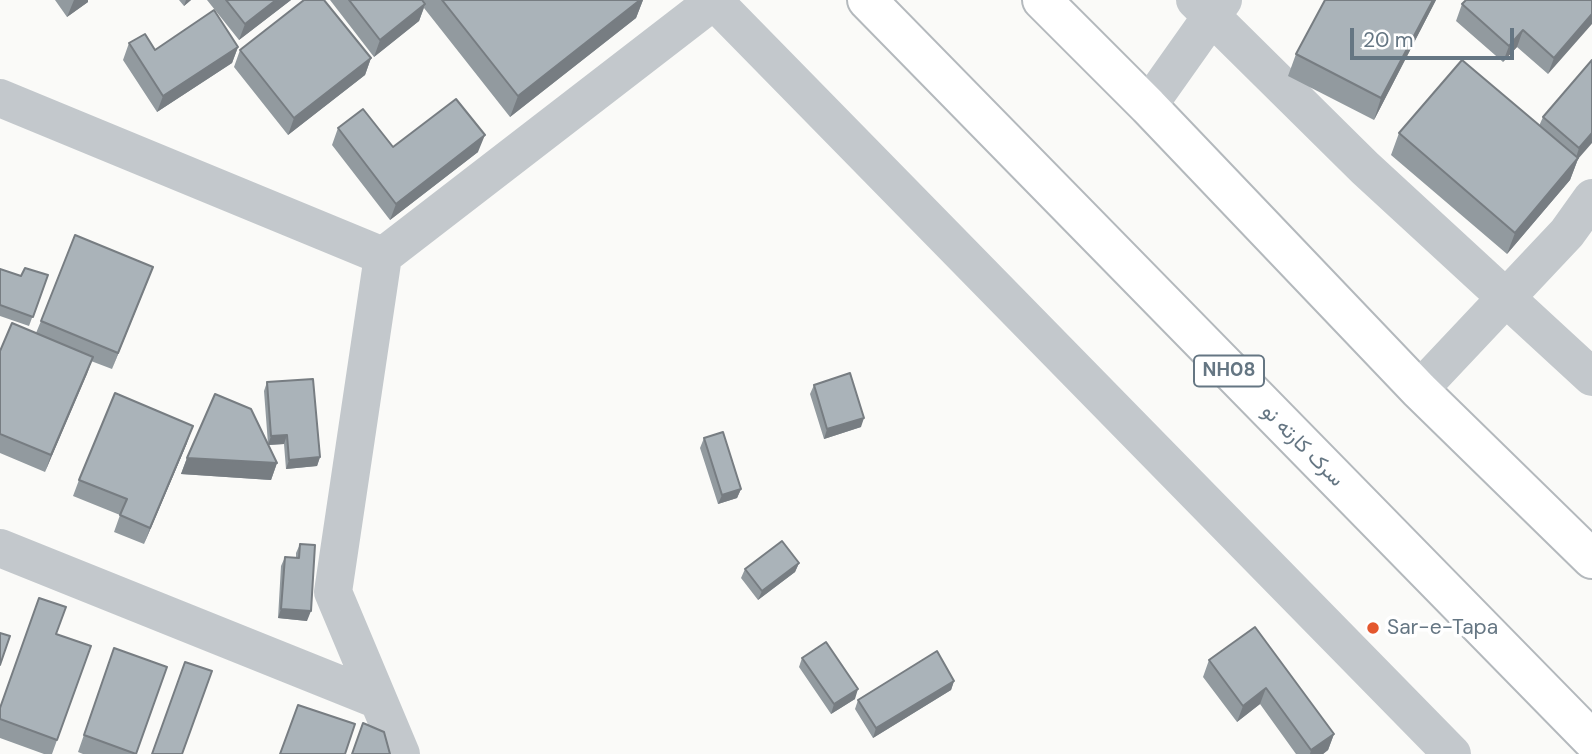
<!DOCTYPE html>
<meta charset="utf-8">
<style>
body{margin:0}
#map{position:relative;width:1592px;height:754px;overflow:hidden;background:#fafaf8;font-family:"DM Sans",sans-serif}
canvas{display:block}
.scale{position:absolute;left:1350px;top:28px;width:164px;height:32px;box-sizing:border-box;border:4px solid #657683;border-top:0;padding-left:9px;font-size:21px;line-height:24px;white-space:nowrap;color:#657683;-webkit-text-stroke:5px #fff;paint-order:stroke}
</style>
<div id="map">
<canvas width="1592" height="754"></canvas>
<div class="scale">20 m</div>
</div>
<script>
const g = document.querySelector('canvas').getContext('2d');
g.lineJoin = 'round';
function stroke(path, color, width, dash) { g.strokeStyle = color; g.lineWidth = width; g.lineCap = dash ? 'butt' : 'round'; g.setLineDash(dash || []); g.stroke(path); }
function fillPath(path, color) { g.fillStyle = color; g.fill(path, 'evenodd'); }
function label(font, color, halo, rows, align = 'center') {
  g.font = font + ' "DM Sans",Vazirmatn,sans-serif'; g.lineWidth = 7; g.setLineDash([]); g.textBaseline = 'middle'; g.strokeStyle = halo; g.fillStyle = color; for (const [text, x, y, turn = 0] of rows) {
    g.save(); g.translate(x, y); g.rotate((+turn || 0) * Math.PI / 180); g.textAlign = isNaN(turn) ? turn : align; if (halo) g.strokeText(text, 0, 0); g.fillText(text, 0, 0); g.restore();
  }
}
const highway = new Path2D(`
 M867 0 1592 740
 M1042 0 1148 106 1419 390 1592 559`);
stroke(highway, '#b4b9bd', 42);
stroke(new Path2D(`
 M713 0 1452 754
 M1195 0 1365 168 1592 377
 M0 98 383 256
 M1148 106 1223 0
 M1419 390 1567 233 1592 198
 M0 548 376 699
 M401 754 333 592 383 256 715 0`), '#c3c8cc', 38);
stroke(highway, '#fff', 38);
fillPath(new Path2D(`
 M55 0H88V2L67 17Z
 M179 0H191L184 6Z
 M207 0H291L239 40Z
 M330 0H643L636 18 510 117 424 8 419 21 374 57Z
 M1325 0H1436L1374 120 1288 76 1296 54Z
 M1592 0 1548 74 1517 47 1503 62 1456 21 1462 4Z
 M129 43 155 50 238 47 232 63 157 112 123 60Z
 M240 50 371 58 365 75 288 135 234 67Z
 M1592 60 1578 159 1570 180 1507 254 1391 155 1399 133 1539 126 1543 117Z
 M338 128 393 147 478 152 390 220 332 145Z
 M153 267 112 369 91 361 45 472 0 453V351L36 333 41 321Z
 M0 269 21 276 48 275 29 326 0 316Z
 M267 382 320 457 317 466 286 469 284 444 268 445 277 463 271 480 181 474 187 458 268 444 264 391Z
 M814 385 861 427 824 439 810 394Z
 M704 438 741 489 737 498 718 504 700 448Z
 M187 443 144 544 114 532 120 515 73 496 79 480Z
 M300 544 307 621 278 618 281 566 285 557 296 558V553Z
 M799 563 795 572 758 600 741 578 745 569Z
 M1255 627 1334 734 1328 750 1323 754H1296L1260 704 1237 722 1203 677 1209 660Z
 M56 634 91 646 52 754H44L0 738V708Z
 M114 648 136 754H83L78 752Z
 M802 658 855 699 831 714 799 667Z
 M954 681 951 690 873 738 855 709 858 700Z`), '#929a9f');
fillPath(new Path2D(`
 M74 0H88V2L67 17Z
 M186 0H191L184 6Z
 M276 0H291L239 40 245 24Z
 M640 0H643L636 18 510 117 518 96Z
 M1433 0H1436L1374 120 1381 98Z
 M425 4 419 21 374 57 380 40Z
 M1592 14V24L1548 74 1554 58Z
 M1523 30 1517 47 1503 62 1509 46Z
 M238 47 232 63 157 112 163 96Z
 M371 58 365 75 288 135 294 118Z
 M1592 133V143L1578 159 1570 180 1507 254 1515 233 1574 164 1579 148Z
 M485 135 478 152 390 220 396 204Z
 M153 267 147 283 112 369 118 353Z
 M93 357 87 374 45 472 51 455Z
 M864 418 861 427 824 439 827 429Z
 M193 426 187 443 144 544 150 528Z
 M287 435 284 444 268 445 271 436Z
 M320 457 317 466 286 469 289 460Z
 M187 458 277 463 271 480 181 474Z
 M741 489 737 498 718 504 722 495Z
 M799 563 795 572 758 600 762 591Z
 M281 609 311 611 307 621 278 618Z
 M954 681 951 690 873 738 876 728Z
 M1266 688 1260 704 1237 722 1243 706Z
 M858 689 855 699 831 714 834 704Z
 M1334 734 1328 750 1323 754H1310L1311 750Z`), '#777d82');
const building = new Path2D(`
 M226 0H276L245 24Z
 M304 0H324L371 58 294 118 240 50Z
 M349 0H422L425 4 380 40Z
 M442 0H640L518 96Z
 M1325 0H1433L1381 98 1296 54Z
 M1466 0H1592V14L1554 58 1523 30 1509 46 1462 4Z
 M214 10 238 47 163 96 129 43 145 34 155 50Z
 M1462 60 1578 158 1515 233 1399 133Z
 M1592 60V133L1579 148 1543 117Z
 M456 99 485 135 396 204 338 128 363 109 393 147Z
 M75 235 153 267 118 353 41 321Z
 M25 268 48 275 33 317 0 305V269L21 276Z
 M12 323 93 357 51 455 0 434V351Z
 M850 373 864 418 827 429 814 385Z
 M313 379 320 457 289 460 287 435 271 436 267 382Z
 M115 393 193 426 150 528 120 515 127 499 79 480Z
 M215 394 251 409 277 463 187 458Z
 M723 432 741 489 722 495 704 438Z
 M782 541 799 563 762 591 745 569Z
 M300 544 315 545 311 611 281 609 285 557 299 558Z
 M39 598 66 607 56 634 91 646 57 740 0 719V708Z
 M1255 627 1334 734 1311 750 1266 688 1243 706 1209 660Z
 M0 633 10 636 0 665Z
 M826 642 858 689 834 704 802 658Z
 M114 648 167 667 136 754 84 735Z
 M937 651 954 681 876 728 858 700Z
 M185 662 212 671 182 754H152Z
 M298 705 355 724 345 754H280Z
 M363 723 384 732 390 754H352Z`);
fillPath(building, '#aab3b9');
stroke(building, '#777d82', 2);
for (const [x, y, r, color] of [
 [1373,628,7,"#e4572e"]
]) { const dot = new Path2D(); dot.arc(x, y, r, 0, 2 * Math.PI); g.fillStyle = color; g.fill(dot); stroke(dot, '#fff', 2.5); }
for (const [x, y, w] of [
 [1229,371,70]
]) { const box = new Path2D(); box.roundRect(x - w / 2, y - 15.5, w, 31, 5); g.fillStyle = '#fff'; g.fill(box); stroke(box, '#657683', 2); }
label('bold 19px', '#657683', null, [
 ["NH08",1229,371]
]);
label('21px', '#657683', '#fff', [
 ["سرک کارته نو",1302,446,45]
]);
label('21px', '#657683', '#fff', [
 ["Sar-e-Tapa",1387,628]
], 'left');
</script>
